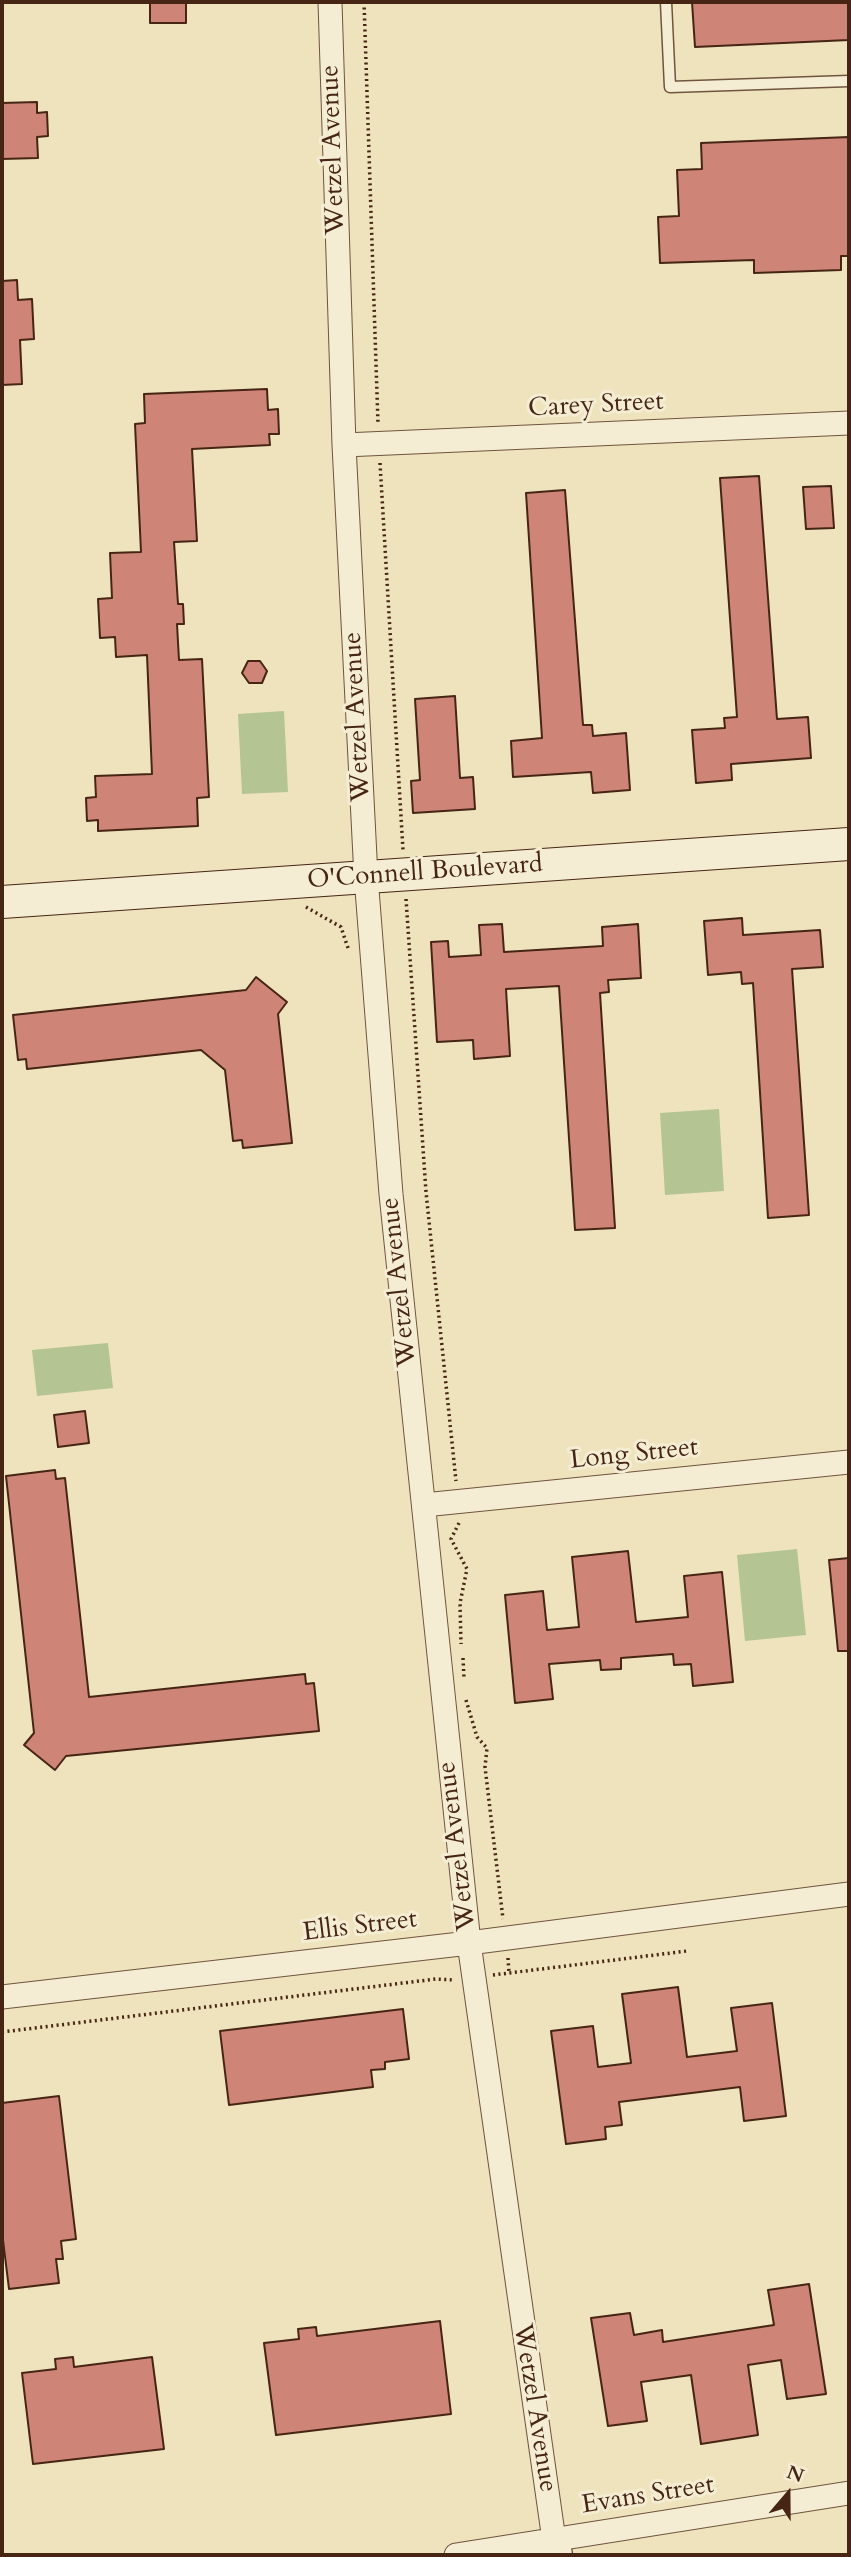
<!DOCTYPE html>
<style>
body{margin:0}
#map{position:relative;width:851px;height:2557px;overflow:hidden;background:#eee3bc;font-family:Cardo,serif}
canvas{display:block}
.frame{position:absolute;inset:0;border:4px solid #462514;pointer-events:none}
.north{position:absolute;left:753px;top:2459px;width:70px;height:70px;-webkit-text-stroke:5px #f4edd3;paint-order:stroke;rotate:20deg;font-size:19px;font-weight:700;line-height:28px;text-align:center;color:#462514}
.north::after{content:'';display:block;margin:auto;width:24px;height:32px;background:#462514;clip-path:polygon(50% 0,100% 100%,50% 72%,0 100%)}
</style>
<div id="map">
<canvas width="851" height="2557"></canvas>
<div class="frame"></div>
<div class="north">N</div>
</div>
<script>
const g = document.querySelector('canvas').getContext('2d');
g.lineJoin = 'round';
function fillPath(path, color) { g.fillStyle = color; g.fill(path, 'evenodd'); }
function stroke(path, color, width, dash) { g.strokeStyle = color; g.lineWidth = width; g.lineCap = dash ? 'butt' : 'round'; g.setLineDash(dash || []); g.stroke(path); }
function label(font, color, halo, rows, align = 'center') {
  g.font = font + ' Cardo,serif'; g.lineWidth = 6; g.setLineDash([]); g.textBaseline = 'middle'; g.strokeStyle = halo; g.fillStyle = color; for (const [text, x, y, turn = 0] of rows) {
    g.save(); g.translate(x, y); g.rotate((+turn || 0) * Math.PI / 180); g.textAlign = isNaN(turn) ? turn : align; if (halo) g.strokeText(text, 0, 0); g.fillText(text, 0, 0); g.restore();
  }
}
fillPath(new Path2D(`
 M284 711 288 792 242 794 238 714Z
 M719 1109 724 1191 665 1195 660 1113Z
 M108 1343 113 1388 37 1396 32 1350Z
 M797 1549 806 1635 745 1641 737 1555Z`), '#b5c493');
const building = new Path2D(`
 M150 2H186V23H150Z
 M692 2H849V40L695 47Z
 M37 102V113L47 112 48 136 37 137 38 158 2 159V103Z
 M849 137V256H841V270L754 273V260L660 263 658 217 679 216 677 170 702 169 701 143Z
 M17 280 18 300 32 299 34 339 20 340 22 384 2 385V281Z
 M267 389 268 410 278 409 279 434H269L270 445 192 449 197 541 174 542 178 604H183L184 624H177L179 660 202 659 209 797 197 798 198 826 98 831V820L87 821 86 798 96 797 95 776 152 774 147 655 116 657 115 637 100 638 98 599 112 598 110 553 141 552 135 424 145 423 144 394Z
 M759 476 777 719 808 717 811 758 731 764 732 780 696 783 692 730 725 728 724 718 737 717 720 478Z
 M831 486 834 528 806 529 803 487Z
 M565 490 583 725H592L593 736 626 733 630 790 593 793 591 772 513 777 511 741 542 738 526 493Z
 M248 661H260L267 671 262 683H249L242 673Z
 M455 696 460 778 473 777 475 809 413 813 411 781 420 780 415 699Z
 M742 918 743 935 820 930 823 967 792 969 809 1215 768 1218 753 983 742 984 741 972 708 975 704 921Z
 M502 924 504 952 603 946 602 927 638 924 641 978 608 980 609 992 600 993 615 1228 575 1230 559 986 506 989 510 1056 474 1059 473 1040 437 1042 431 942 448 941 449 957 481 955 479 925Z
 M256 977 287 1002 278 1014 292 1143 243 1148 242 1140 233 1141 225 1070 201 1050 27 1069 26 1059 18 1060 13 1015 246 990Z
 M85 1411 89 1443 58 1447 54 1415Z
 M55 1470 56 1479 65 1478 89 1697 305 1674 306 1684 314 1683 319 1731 66 1756 55 1770 24 1745 34 1733 6 1476Z
 M628 1551 636 1622 688 1617 684 1576 722 1572 733 1682 693 1686 691 1664 674 1665 673 1654 621 1658V1669L601 1670 600 1660 549 1664 553 1699 515 1703 505 1595 543 1591 547 1630 579 1627 572 1557Z
 M849 1558V1651H838L829 1560Z
 M678 1987 687 2057 737 2051 731 2008 772 2003 786 2116 744 2121 740 2087 619 2102 622 2125 605 2127 606 2139 566 2144 551 2031 593 2026 598 2067 631 2063 622 1994Z
 M403 2009 409 2059 385 2062V2069L371 2070 373 2087 229 2105 220 2031Z
 M59 2096 76 2239 61 2241 63 2259H56L59 2283 9 2289 2 2232V2103Z
 M809 2284 826 2394 787 2399 781 2360 748 2365 758 2435 701 2444 691 2375 641 2382 647 2421 608 2426 591 2318 630 2313 634 2335 662 2330 663 2342 774 2325 768 2290Z
 M440 2321 451 2414 276 2435 264 2343 299 2339 298 2329 316 2327 317 2336Z
 M73 2357 74 2367 152 2357 164 2449 33 2464 22 2373 56 2369 55 2359Z`);
fillPath(building, '#ce8578');
stroke(building, '#462514', 2);
const lane = new Path2D(`
 M666 2 670 87 849 81`);
const street = new Path2D(`
 M330 2 344 445 366 877 391 1194 469 1943 554 2540
 M344 445 849 423
 M424 1505 849 1462
 M2 1997 469 1943 849 1894
 M456 2555 849 2493`);
const secondary = new Path2D(`
 M2 902 849 844
 M554 2540 556 2555`);
stroke(lane, '#70543e', 13);
stroke(street, '#70543e', 25);
stroke(secondary, '#462514', 34);
stroke(new Path2D(`
 M364 2 378 424
 M380 463 403 850
 M406 899 426 1192 456 1481
 M306 907 341 927 349 951
 M459 1523 451 1539 467 1569 460 1603 461 1644
 M463 1658 464 1678
 M466 1700 477 1737 487 1748 485 1767 503 1919
 M508 1958 509 1973
 M493 1975 687 1951
 M2 2032 436 1979 454 1980`), '#462514', 3.5, [2, 3.5]);
stroke(lane, '#f4edd3', 10);
stroke(street, '#f4edd3', 23);
stroke(secondary, '#f4edd3', 32);
label('26px', '#462514', '#f4edd3', [
 ["Wetzel Avenue",334,150,-92],
 ["Carey Street",596,406,-3],
 ["Wetzel Avenue",358,717,-93],
 ["O'Connell Boulevard",425,873,-4],
 ["Wetzel Avenue",400,1282,-96],
 ["Long Street",634,1455,-6],
 ["Wetzel Avenue",458,1846,-97],
 ["Ellis Street",360,1927,-7],
 ["Wetzel Avenue",534,2408,81],
 ["Evans Street",648,2496,-9]
]);
</script>
